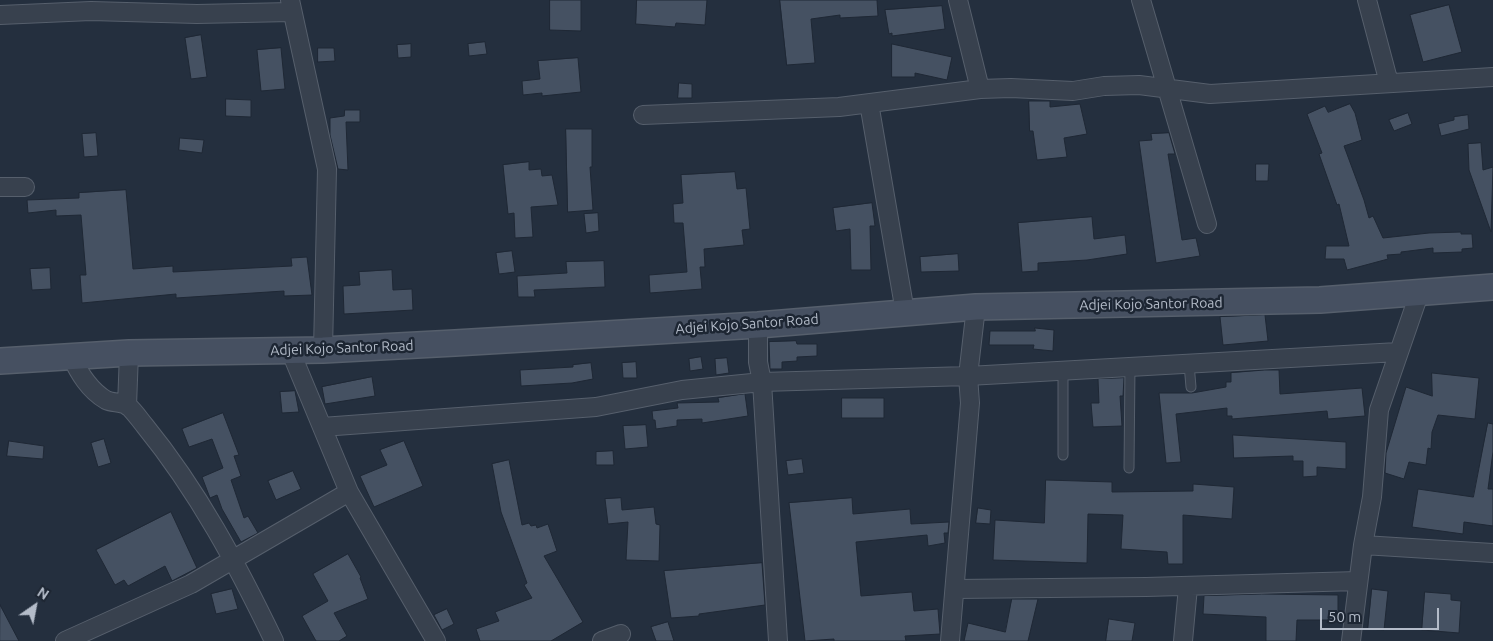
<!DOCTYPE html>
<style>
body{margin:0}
#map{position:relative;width:1493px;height:641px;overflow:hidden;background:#242f3e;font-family:Ubuntu,sans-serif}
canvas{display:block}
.north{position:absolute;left:10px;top:581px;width:50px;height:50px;-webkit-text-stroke:4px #1d2633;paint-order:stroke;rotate:33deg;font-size:14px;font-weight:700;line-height:20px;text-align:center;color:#b4bcc9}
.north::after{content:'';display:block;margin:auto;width:18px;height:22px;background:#b4bcc9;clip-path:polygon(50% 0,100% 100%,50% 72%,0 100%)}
.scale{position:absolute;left:1320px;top:608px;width:119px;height:22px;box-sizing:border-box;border:2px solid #b4bcc9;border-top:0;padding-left:6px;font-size:15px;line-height:18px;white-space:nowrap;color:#b4bcc9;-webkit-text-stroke:4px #1d2633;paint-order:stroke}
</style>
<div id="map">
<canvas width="1493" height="641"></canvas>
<div class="north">N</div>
<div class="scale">50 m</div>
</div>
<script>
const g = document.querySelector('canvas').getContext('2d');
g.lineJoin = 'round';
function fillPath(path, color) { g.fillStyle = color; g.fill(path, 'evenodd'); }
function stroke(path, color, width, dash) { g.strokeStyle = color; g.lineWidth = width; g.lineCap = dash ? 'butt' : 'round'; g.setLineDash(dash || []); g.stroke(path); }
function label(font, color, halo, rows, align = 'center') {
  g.font = font + ' Ubuntu,sans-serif'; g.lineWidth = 5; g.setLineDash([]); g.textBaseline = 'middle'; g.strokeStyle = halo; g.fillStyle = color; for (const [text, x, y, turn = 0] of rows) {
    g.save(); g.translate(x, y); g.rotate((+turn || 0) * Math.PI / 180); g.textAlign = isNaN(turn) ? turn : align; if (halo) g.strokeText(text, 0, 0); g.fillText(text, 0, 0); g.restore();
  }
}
const building = new Path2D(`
 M550 0H581V31L550 30Z
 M637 0H707L705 25 676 23 675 27 636 24Z
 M780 0H877L878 16 840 18V15L811 19 815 63 787 65Z
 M1449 5 1462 52 1423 62 1410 15Z
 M942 6 945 29 892 36V33L889 34 885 10Z
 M201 35 207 77 191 79 185 38Z
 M485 42 487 54 469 56 468 44Z
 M411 44V57L398 58 397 45Z
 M892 44 952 57 947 80 915 73V77H892Z
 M281 48 285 89 261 91 257 50Z
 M318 48H334L335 61 318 62Z
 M578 58 581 92 542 96V93L523 95 522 81 540 79 538 61Z
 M679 83 692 84V98H678Z
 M226 99 251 100V117L226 116Z
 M1029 101H1050V107L1080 104 1087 134 1064 138 1067 157 1037 160 1033 131H1030Z
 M1350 104 1355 113 1362 140 1344 146 1364 200 1369 218 1373 216 1383 238 1429 233 1461 232V234H1472L1473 248 1462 249V252L1433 253V248L1401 252V254L1387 255 1388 259 1347 270 1344 259H1325L1326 246H1349L1339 204 1337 205 1319 154 1322 153 1307 114 1325 106 1328 112Z
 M345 110H360V122H346L348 170 338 169 330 135V118L344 116Z
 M1408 113 1412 124 1394 131 1389 120Z
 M1468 115 1469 129 1441 136 1438 124 1454 120V117Z
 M566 129H592V167H590L593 210 568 212Z
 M96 133 98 156 84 157 82 134Z
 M1169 133 1175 154H1168L1182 240 1196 238 1200 256 1156 263 1139 141 1152 140 1151 134Z
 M180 138 204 140 202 153 179 150Z
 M1481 143 1483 170 1493 167 1491 232 1469 170 1468 144Z
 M529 162V170L541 169 542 176 552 175 558 205 531 207 533 237 515 238 514 213 508 214 503 165Z
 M1256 164H1269L1268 181H1256Z
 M735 172 737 189 746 188 750 229 742 230 744 245 704 249 705 267H700L702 289 650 293 649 275 687 272 683 223H674L673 204 683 203 681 175Z
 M126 190 133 269 173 266V272L292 266 291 258 307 257 312 295 284 296V291L176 298V294L82 303 80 275H86L81 215 56 216V210L28 213 27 200 79 198V193Z
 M872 203 875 226H870L871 270H851L850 229 836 231 833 208Z
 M598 213 599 231 586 233 584 214Z
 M1092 217 1094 239 1125 235 1127 254 1087 260 1038 263V271L1022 272 1018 223Z
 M512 251 515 272 499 274 496 253Z
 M958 254 959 271 921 272 920 257Z
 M604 261 605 287 534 290 535 297H518L517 276 567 273 566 262Z
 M50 268 51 289 32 290 30 269Z
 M392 270 393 290 412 289 413 310 344 314 343 286 360 285 359 272Z
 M1265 315 1268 341 1223 345 1220 317Z
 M1035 328 1054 330 1053 351 1033 349 1034 345H989L990 331H1035Z
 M796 341 797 344H817V356L797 357V361L782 362V369H770L769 342Z
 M701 357 703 369 690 371 689 359Z
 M727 358 729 373 716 375 715 359Z
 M636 362 637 378H623L622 363Z
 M591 363 593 379 572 383 521 386 520 370 573 367V365Z
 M1265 370H1279L1280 394 1362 388 1365 416 1328 419 1327 411 1232 419V416H1227V408L1176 414 1181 462 1166 463 1159 393H1192L1226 387V382H1231V373Z
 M1432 373 1479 378 1475 419 1438 415 1432 432 1431 449 1428 448 1426 465 1409 462 1404 479 1385 473 1386 453 1406 387 1432 396Z
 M372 377 375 396 325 404 322 387Z
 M1124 378 1123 396H1120L1122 426 1093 427 1091 403H1099L1098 379Z
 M295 391 299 412 282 413 280 392Z
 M745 394 748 416 702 423V419L677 420V426L656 429 655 420H653L652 411 678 408 677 403 719 402 718 398Z
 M842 398H884V418H842Z
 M223 413 239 455 234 456 241 476 231 480 244 518 248 516 258 533 241 542 222 509 217 495 210 498 202 477 223 468 212 439 189 447 182 429Z
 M1488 423 1493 424V452L1488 489H1493V526L1464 522 1463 534 1412 527 1418 489 1473 497Z
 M646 425 648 447 625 449 623 426Z
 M1233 435 1346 442V469L1317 467V476L1303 477V461H1293V456L1234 458Z
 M104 439 111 463 98 467 91 443Z
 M9 441 44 446 43 459 7 456Z
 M404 441 423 486 374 507 360 476 387 465 380 450Z
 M613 451 614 465H596V452Z
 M802 459 804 473 788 475 786 461Z
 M509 460 522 525 529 523 531 526 536 525 537 528 548 524 557 551 544 556 583 622 551 641H480L476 629 499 621 495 612 532 598 524 585 527 583 501 512 492 464Z
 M293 471 301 489 276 500 268 481Z
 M1046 480 1112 482V492L1193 491V484L1234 487 1232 519 1183 515V564H1168L1167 552 1121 549 1123 515 1088 514 1087 563 993 560 995 520 1044 523Z
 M621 498 622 510 654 507 656 524 660 525 659 561 626 560 628 522 608 524 605 499Z
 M852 498 853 514 910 509 911 524 949 522 948 533H944L945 543 928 546 927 535 856 542 861 596 912 592 914 611 938 609 940 634 905 636 906 641H834V639L805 641 789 503Z
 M978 508 991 510 990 524 976 523Z
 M171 512 197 568 172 581 165 566 128 586 124 580 115 585 96 550Z
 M348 554 361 577 360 578 368 599 334 613 347 636 339 641H316L302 616 328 601 313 574Z
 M762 563 765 605 699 614V616L671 618 664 571Z
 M232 589 238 609 216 614 211 594Z
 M1372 589 1388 591 1384 630 1368 629Z
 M1425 592 1451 594V600L1461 601 1459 633 1422 630Z
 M1262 594 1338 595V620H1297L1296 641H1266V617L1203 614 1204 596Z
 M1012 599H1038L1028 641H964L968 623 1005 632Z
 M0 605 19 641H0Z
 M447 609 454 624 442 630 434 615Z
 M1109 619 1135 623 1132 641H1106Z
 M668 622 674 641H656L651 627Z`);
fillPath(building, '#455162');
stroke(building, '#1f2835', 1);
const lane = new Path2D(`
 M1189 364 1191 387
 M1063 455V371
 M1129 468 1130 367`);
const street = new Path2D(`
 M290 0 327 169 323 350
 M958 0 980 89
 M1141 0 1207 224
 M1367 0 1389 83
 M0 15 91 11 197 14 291 12
 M869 103 905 312
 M643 115 839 107 980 89 1011 88 1073 91 1104 86 1139 85 1210 94 1493 77
 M0 187H25
 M758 325V362L762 382 778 641
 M290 350 349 492 436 641
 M71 356C79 373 89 390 106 400 112 403 122 402 128 406 134 411 140 420 145 426 198 491 238 566 274 641
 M127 406 129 353
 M322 427 596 407 682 390 762 382 968 376 1398 352
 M1363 545 1493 553
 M956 589 1146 587 1358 581
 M65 641 191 584 349 492
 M602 641 621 634
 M950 641 970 403 968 376 976 307
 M1183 641 1188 587
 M1351 641 1363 545 1372 497 1379 410 1419 294`);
const secondary = new Path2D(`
 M0 361 129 353 323 350 455 343 758 325 976 307 1320 300 1493 287`);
stroke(lane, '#565f6c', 11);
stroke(street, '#565f6c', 20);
stroke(secondary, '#565f6c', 28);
stroke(lane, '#38414e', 9);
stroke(street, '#38414e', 18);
stroke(secondary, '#465061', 25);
label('14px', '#b4bcc9', '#1d2633', [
 ["Adjei Kojo Santor Road",1151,304,-1],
 ["Adjei Kojo Santor Road",747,324,-4],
 ["Adjei Kojo Santor Road",342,348,-2]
]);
</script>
